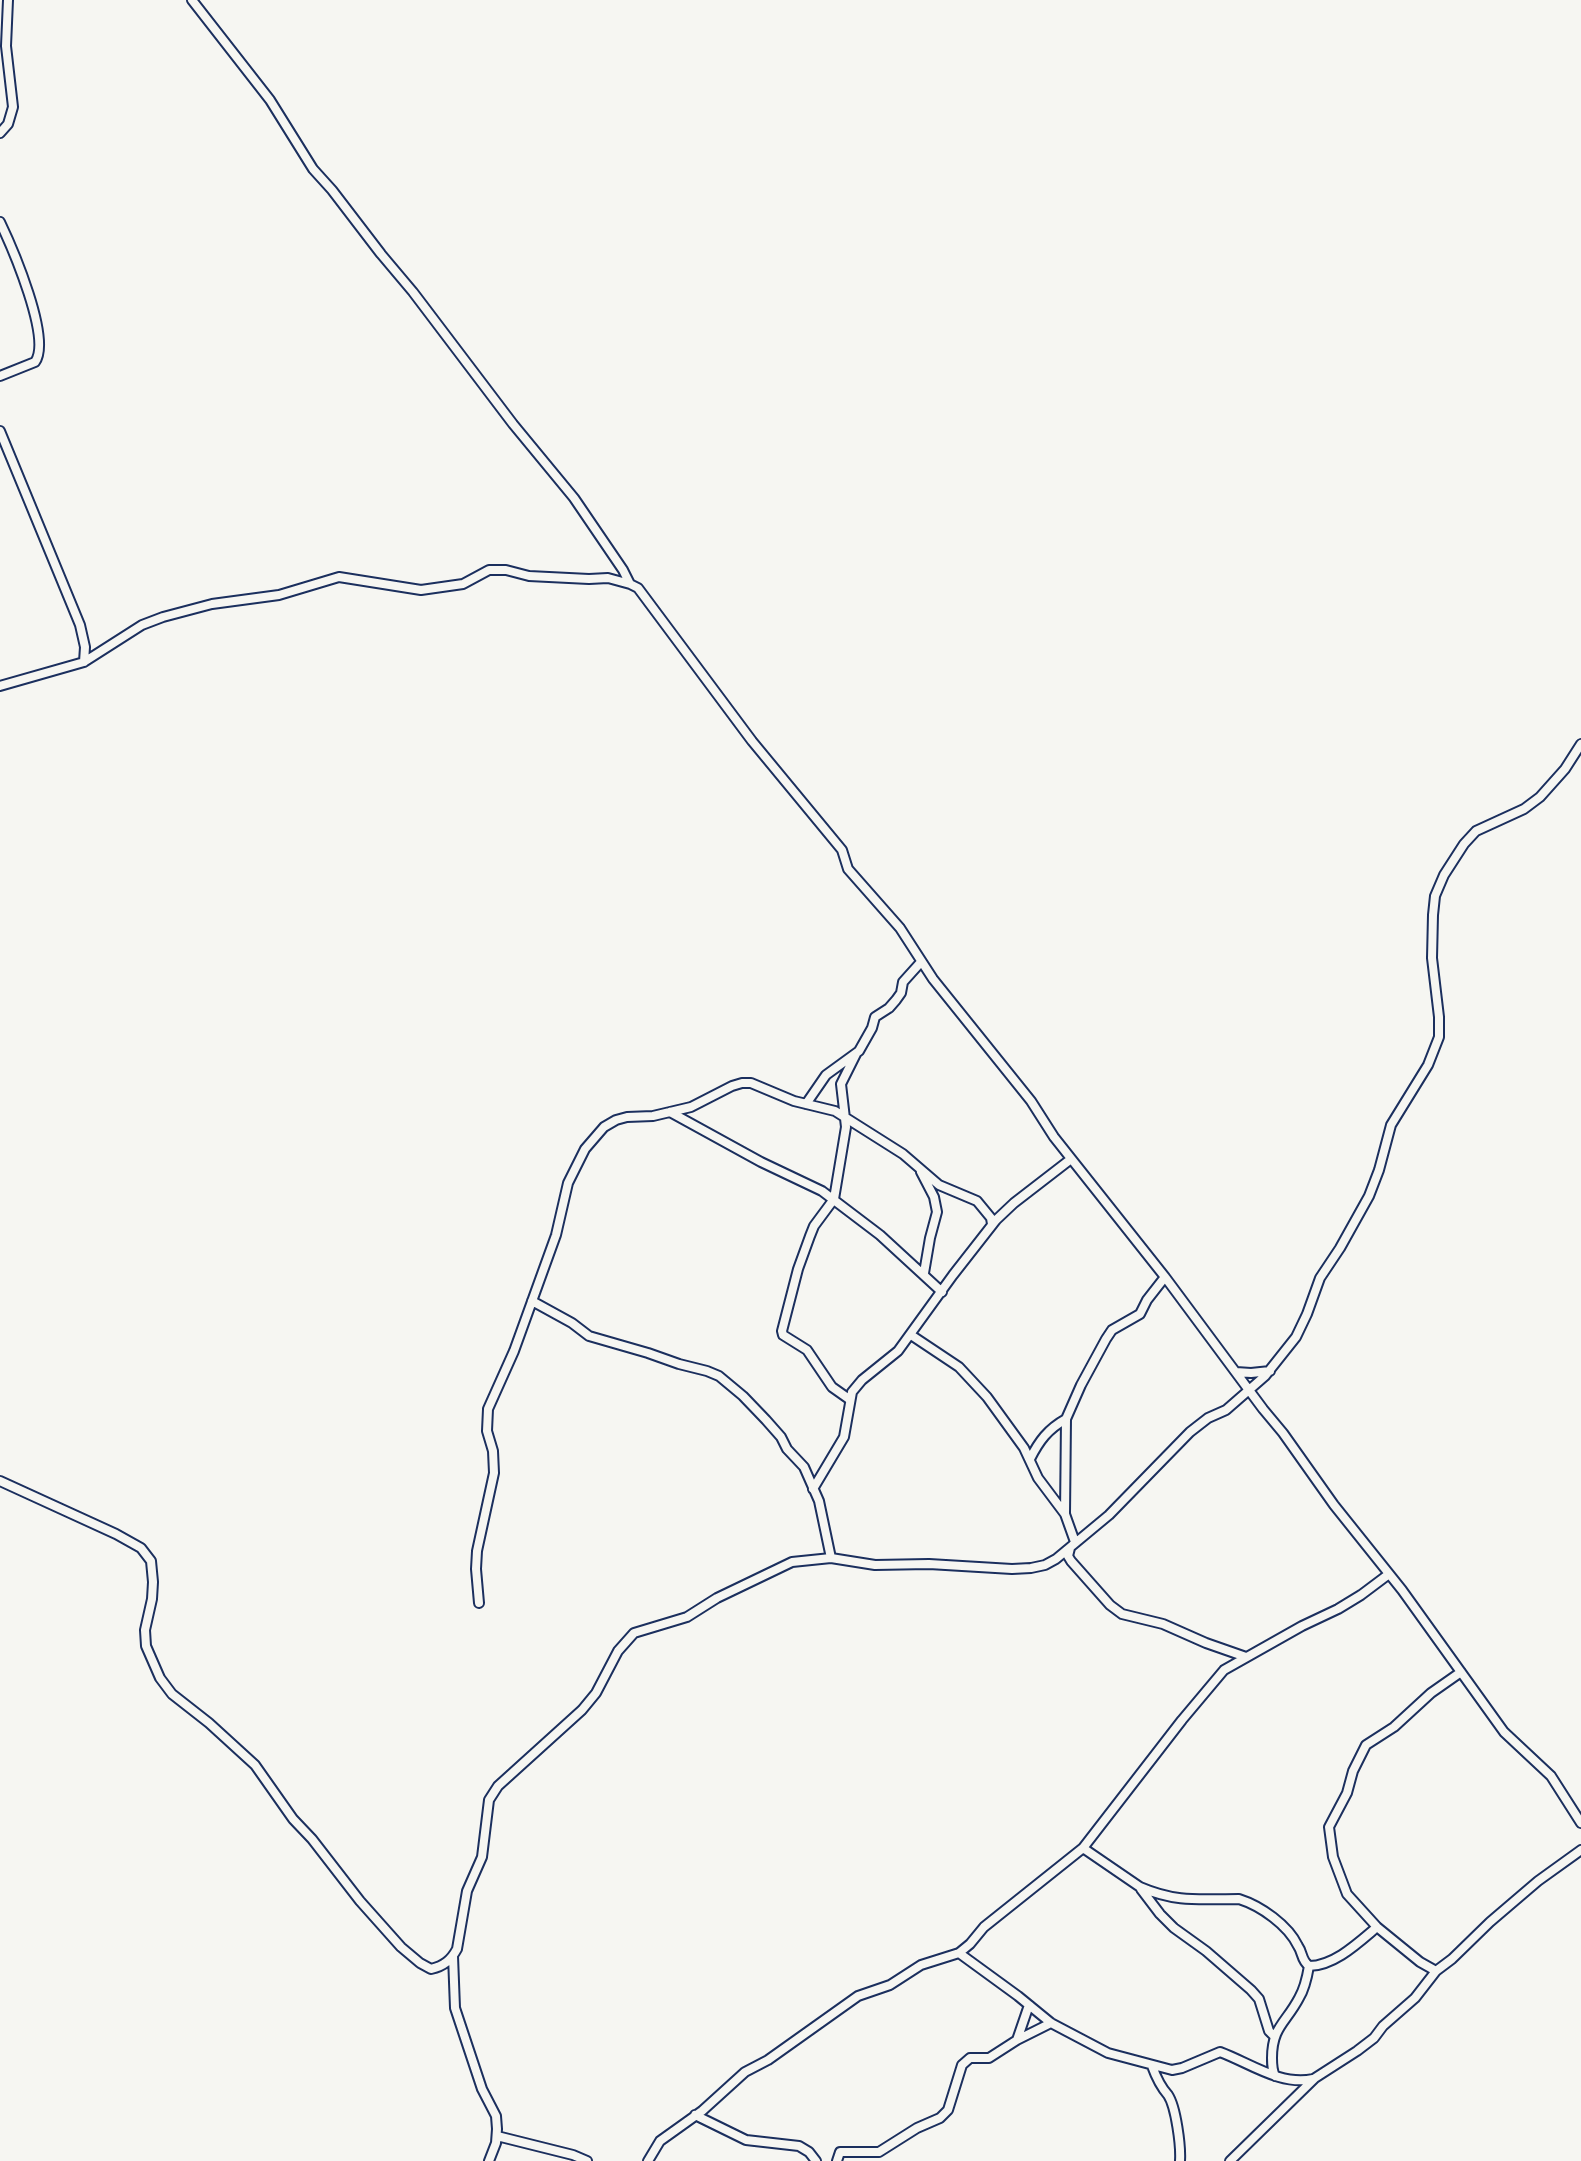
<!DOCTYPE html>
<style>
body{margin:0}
canvas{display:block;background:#f6f6f2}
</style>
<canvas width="1581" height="2161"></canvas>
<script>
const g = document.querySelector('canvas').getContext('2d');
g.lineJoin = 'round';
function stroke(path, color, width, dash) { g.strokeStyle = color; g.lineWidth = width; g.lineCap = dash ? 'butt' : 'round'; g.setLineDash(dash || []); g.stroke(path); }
const minor = new Path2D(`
 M192 0 270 100 313 169 332 190 381 254 413 292 513 424 574 498 623 570 630 584 638 588 752 741 842 850 848 869 900 928 933 979 1031 1101 1054 1137 1165 1277 1263 1409 1283 1433 1334 1505 1402 1590 1504 1732 1551 1776 1581 1823
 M0 133 8 124 13 107 6 46 8 0
 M0 222C12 247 52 339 35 362L0 376
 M0 431 80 625 85 647 84 662
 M0 686 84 662 142 625 163 617 212 604 279 595 339 577 421 590 463 584 489 570H506L529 576 589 579 608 578 630 584
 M806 1104 826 1075 859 1051 872 1028 875 1017 889 1008 896 1000 901 993 903 982 921 962
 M670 1112 761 1162 822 1191 880 1235 942 1292
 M921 1172 934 1197 937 1212 930 1238 924 1273
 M532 1301 572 1323 589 1336 648 1353 679 1364 707 1371 719 1376 743 1396 766 1420 781 1437 787 1449 804 1467 819 1501 831 1558
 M911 1335 959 1367 987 1397 1024 1448 1038 1478 1065 1514 1075 1542
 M1236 1372 1251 1373 1270 1371
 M849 1399 832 1387 807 1350 783 1335 782 1331 798 1269 810 1236 814 1226 834 1199 846 1127 841 1084 856 1054
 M1030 1459C1039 1441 1048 1429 1066 1419
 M0 1481 116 1534 141 1548 151 1561 153 1582 152 1599 145 1630 146 1646 160 1678 172 1694 209 1723 255 1765 293 1819 312 1839 360 1901 401 1947 420 1963 431 1969C444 1966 451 1960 457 1949L467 1891 482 1857 489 1800 498 1786 582 1710 596 1693 618 1651 634 1633 687 1617 717 1598 792 1562 831 1558 875 1565 929 1564 1012 1569 1031 1568 1045 1565 1056 1559 1109 1515 1190 1432 1208 1418 1226 1410 1265 1376 1296 1337 1307 1314 1320 1278 1340 1248 1369 1196 1379 1170 1391 1125 1428 1065 1439 1037V1017L1432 958 1433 915 1435 896 1444 875 1464 844 1476 831 1524 809 1540 797 1565 769 1581 744
 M813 1489 844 1437 852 1392 862 1380 898 1351 953 1275 996 1220 1014 1203 1071 1159
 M1065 1514 1066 1419 1081 1385 1106 1339 1112 1330 1140 1314 1147 1300 1165 1277
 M1070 1548 1068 1556 1071 1561 1110 1605 1122 1614 1163 1624 1206 1643 1246 1657
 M479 1603 476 1569 477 1551 494 1473 493 1451 487 1431 488 1409 514 1351 556 1235 568 1183 585 1149 604 1127 616 1120 627 1117 653 1116 691 1107 732 1086 742 1083H751L794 1101 835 1111 903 1154 939 1185 977 1201 991 1218 992 1224
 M1083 1848 1140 1887C1177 1903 1200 1899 1239 1899 1261 1906 1288 1925 1298 1946 1303 1953 1301 1960 1309 1966 1334 1966 1358 1943 1377 1927
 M1141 1889 1160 1914 1174 1928 1206 1951 1251 1990 1259 1999 1269 2031 1274 2036
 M959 1953 1018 1996 1051 2023 1108 2053 1172 2070 1182 2068 1220 2052C1250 2063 1280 2086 1313 2079
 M453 1956 455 2008 482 2089 496 2116 497 2129 496 2143 489 2161
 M1436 1971 1420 1962 1377 1927 1347 1894 1333 1857 1329 1827 1347 1793 1353 1771 1366 1745 1394 1727 1431 1693 1461 1672
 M1017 2040 1029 2005
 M1152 2066C1156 2077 1160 2086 1168 2095 1176 2107 1181 2146 1180 2161
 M1275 2076C1272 2070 1272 2065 1272 2058 1272 2027 1286 2023 1299 1998 1305 1988 1307 1978 1309 1966
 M695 2115 746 2140 799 2146 809 2152 816 2161
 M497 2136 573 2155 587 2161
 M648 2161 660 2141 702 2111 745 2072 768 2060 858 1996 890 1985 921 1965 959 1953 970 1944 984 1927 1083 1848 1182 1720 1224 1670 1302 1626 1338 1609 1361 1595 1389 1574
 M837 2161 840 2152H879L917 2128 940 2118 948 2110 962 2065 970 2058H989L1017 2040 1051 2023
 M1230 2161 1315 2078 1357 2051 1374 2038 1383 2026 1415 1998 1436 1971 1452 1959 1490 1922 1538 1881 1581 1850`);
stroke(minor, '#1b2f5e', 12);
stroke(minor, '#f6f6f2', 8);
</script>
